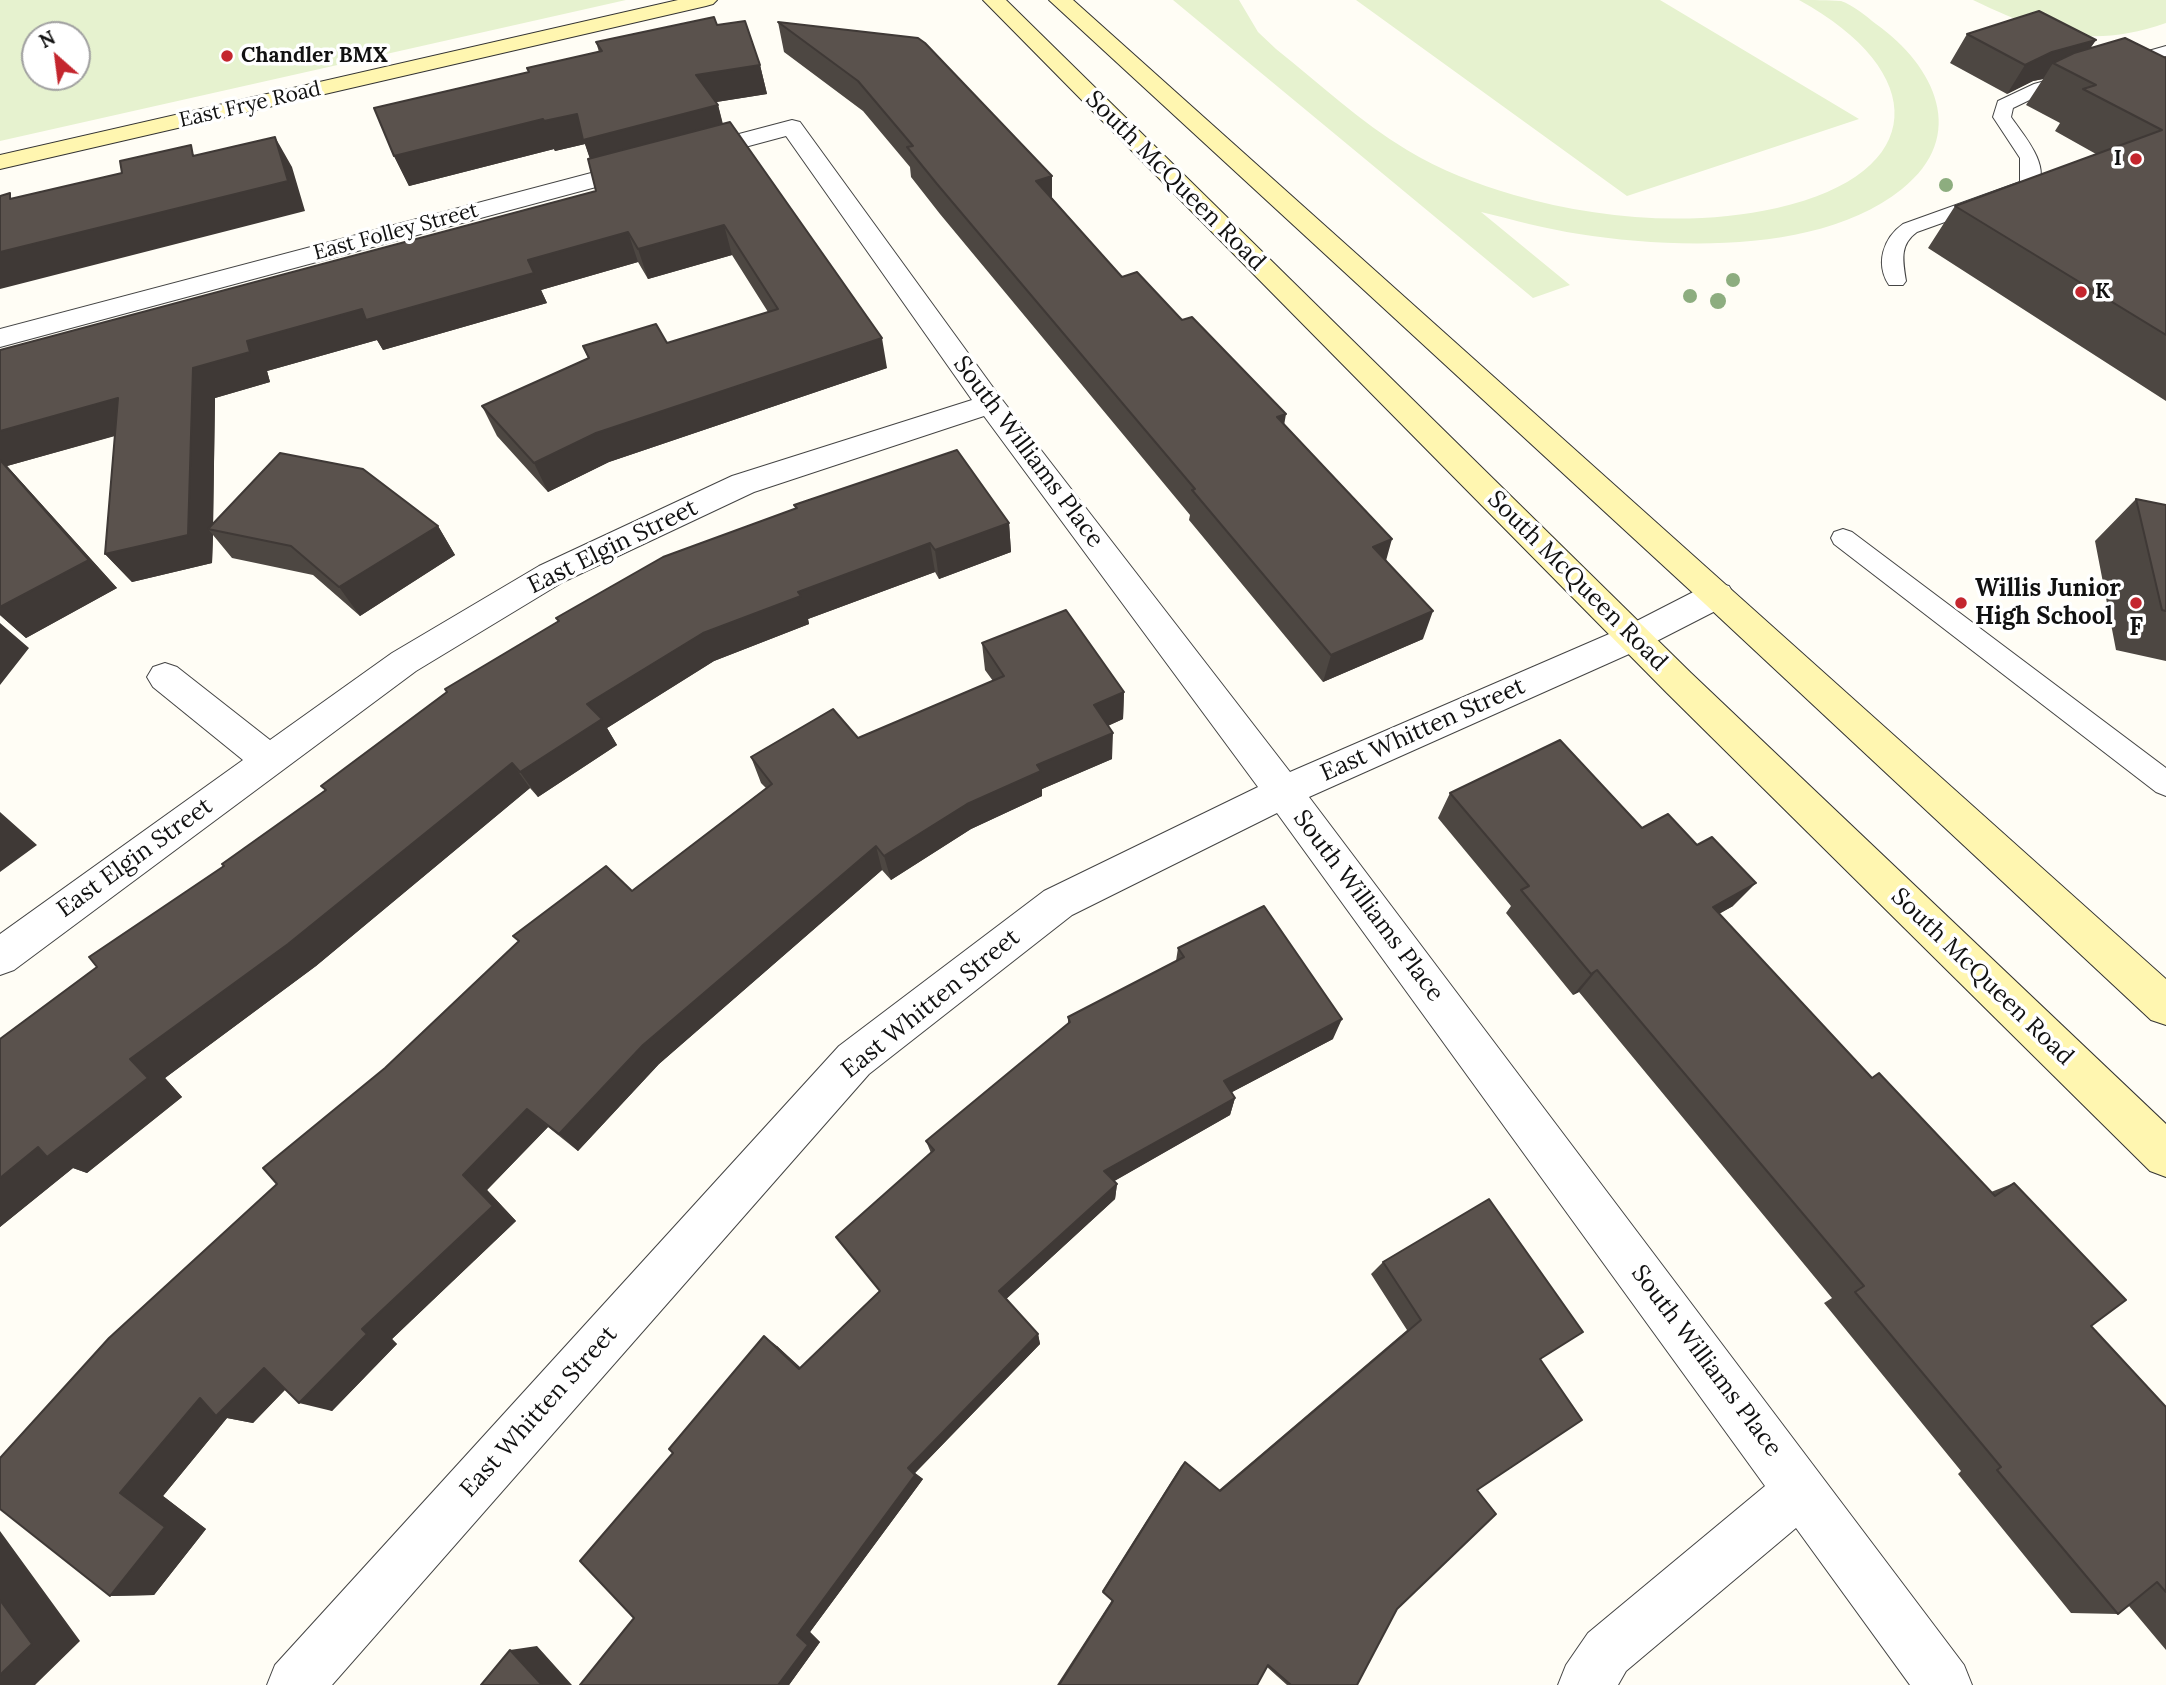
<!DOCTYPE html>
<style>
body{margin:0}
#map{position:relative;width:2166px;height:1685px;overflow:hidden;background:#fffdf5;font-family:Lora,serif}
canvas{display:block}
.north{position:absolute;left:21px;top:21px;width:70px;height:70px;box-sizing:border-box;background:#fff;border:2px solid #a0a0a0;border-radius:50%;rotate:332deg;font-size:19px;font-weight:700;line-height:28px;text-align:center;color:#111}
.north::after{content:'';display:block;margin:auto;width:24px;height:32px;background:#c4262e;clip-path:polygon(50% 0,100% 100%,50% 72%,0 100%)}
</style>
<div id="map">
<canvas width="2166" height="1685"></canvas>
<div class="north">N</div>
</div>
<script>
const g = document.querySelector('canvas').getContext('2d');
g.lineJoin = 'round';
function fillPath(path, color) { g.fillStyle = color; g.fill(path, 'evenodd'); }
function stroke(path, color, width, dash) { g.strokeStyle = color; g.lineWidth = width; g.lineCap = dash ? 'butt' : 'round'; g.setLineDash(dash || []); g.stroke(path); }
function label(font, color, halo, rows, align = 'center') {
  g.font = font + ' Lora,serif'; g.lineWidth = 7; g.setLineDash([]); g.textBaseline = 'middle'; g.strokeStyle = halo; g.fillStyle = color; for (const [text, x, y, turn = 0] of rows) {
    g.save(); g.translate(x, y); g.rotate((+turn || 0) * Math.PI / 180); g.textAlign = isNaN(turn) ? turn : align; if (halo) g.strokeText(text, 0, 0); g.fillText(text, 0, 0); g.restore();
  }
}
fillPath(new Path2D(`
 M0 0H626L0 141ZM35 35H77V77H35Z
 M1173 0H1239L1258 32 1276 49C1319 83 1360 122 1407 150 1440 170 1477 184 1514 195 1597 219 1692 227 1777 208 1931 173 1929 71 1799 0 1811 0 1829 0 1841 1 1853 5 1866 16 1876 24 1935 66 1969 136 1902 189 1821 254 1676 249 1579 234 1546 229 1514 220 1481 212L1570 285 1533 298Z
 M1356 0H1660L1859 119 1627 196Z
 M1973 0H2166V23C2090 49 2044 34 1973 0Z`), '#e6f2cf');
const lane = new Path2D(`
 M2166 46V56L2119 70 2110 65 2113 61Z
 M2074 73 2080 74 2083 78 2080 82 2046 92 2013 108 2011 117C2024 136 2051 165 2037 189L1917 232C1899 245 1903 261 1906 281L1903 285H1889C1875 264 1883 238 1903 224L2020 182V158L1993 117 1998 101 2034 84Z
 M1843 529 1852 532 2166 768V796L2156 792 1834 544 1831 538 1834 532Z`);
const street = new Path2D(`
 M792 120 800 122 1000 397 1290 772 1623 628 1705 586 1717 583 1729 586 1734 595 1729 604 1647 646 1309 797 1964 1665 1972 1685H1910L1796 1528 1626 1671 1618 1685H1558L1566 1665 1588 1633 1765 1486 1277 813 1072 915 869 1074 332 1685H267L275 1665 839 1046 1044 891 1258 787 984 416 754 492 563 582 416 671 14 970 0 975V934L243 760 153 687 147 677 153 667 165 663 177 667 270 740 392 653 539 566 732 476 972 400 786 136 0 347V329Z`);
const secondary = new Path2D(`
 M678 0H717L713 4 706 6 0 169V155Z
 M983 0H1006L1691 673 2166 1124V1177L2150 1171 1667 693Z
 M1049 0H1073L2166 979V1025L2151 1020 1705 604Z`);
stroke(lane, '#444', 2);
stroke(street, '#444', 2);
stroke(secondary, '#333', 2);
fillPath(lane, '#fff');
fillPath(street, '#fff');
fillPath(secondary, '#fff6b0');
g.fillStyle = '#8dad7f';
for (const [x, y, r] of [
 [1946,185,7],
 [1733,280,7],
 [1690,296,7],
 [1718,301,8]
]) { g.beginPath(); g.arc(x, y, r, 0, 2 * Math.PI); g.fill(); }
fillPath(new Path2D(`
 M778 22 1052 176V198L1122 277 1182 320 1284 424 1386 560 1423 639 1323 682 1189 520 1190 515 940 214 911 177 910 167 863 111 784 52Z
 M717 25 760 65 767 94 716 102 718 105 723 124 887 368 609 462 548 492 497 436 482 406 588 358 583 346 667 343 768 312 732 255 648 279 638 262 541 290 547 303 383 350 377 340 267 371 270 382 215 398 213 524 438 526 455 555 360 616 313 575 232 558 213 535 212 563 132 582 105 554 115 436 7 466 117 588 26 638 0 615V350L596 191 590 159 585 144 555 151 554 149 409 186 394 156 528 72 599 52 596 42Z
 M1967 34 2096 40 2090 48 2166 58V401L1928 248 1955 206 2096 154 2055 131 2060 123 2026 105 2043 79 2033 81 2007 94 1950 63Z
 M2136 499 2166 505V661L2116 650 2095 541Z
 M794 505 1009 523 1011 552 939 579 935 572 808 619 809 624 714 661 607 728 617 745 538 797 530 788 316 966 165 1078 182 1097 87 1173 73 1168 0 1227V1039L97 967 224 866 325 790 321 786 558 621 556 618 796 509Z
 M982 643 1124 692 1123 719 1108 726 1112 759 1042 789V796L971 829 891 880 882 870 659 1064 578 1151 548 1127 487 1190 516 1221 392 1339 397 1344 332 1411 285 1390 253 1423 227 1418 163 1496 206 1529 154 1595 110 1596 0 1509 632 891 766 788 761 783 751 757 858 738 993 681 985 670Z
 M1450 793 1642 828 1733 906 1719 914 1872 1078 1991 1192 2014 1183 2091 1326 2166 1407V1650L2129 1606 2118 1614 2071 1613 1958 1474 1961 1471 1824 1303 1832 1298 1579 992 1573 995 1506 913 1511 906 1438 818Z
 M1178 948 1333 1039 1232 1092 1235 1098 1230 1115 1114 1181 1117 1184 1115 1199 1006 1299 1038 1334 1040 1344 915 1473 923 1479 810 1632 820 1642 789 1685H580L634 1618 777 1346 800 1368 880 1291 836 1237 931 1153 926 1141 1068 1024V1017L1176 961Z
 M1383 1262 1540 1359 1477 1490 1397 1609 1357 1685H1287L1267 1667 1257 1685H1057L1112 1600 1102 1591 1181 1466 1185 1462 1219 1490 1407 1330 1371 1274Z`), '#4d4742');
fillPath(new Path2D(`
 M2096 40 2076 69 2053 63 2043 79 2033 81 2007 94 2025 65 2052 52Z
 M760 65 767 94 704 104 696 75Z
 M718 105 725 135 594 170 585 144 555 151 554 149 409 186 394 156 543 119 577 114Z
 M275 137 292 167 305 211 0 289V252Z
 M1052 176V206L1036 181Z
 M724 225 732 255 648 279 638 249Z
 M628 232 638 262 541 290 547 303 383 350 377 340 267 371 270 382 215 398 213 530 208 529 213 535 212 563 132 582 105 554 193 368 247 341Z
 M882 338 887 368 609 462 548 492 534 463 596 433Z
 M118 398 142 428 7 466 117 588 26 638 0 615V431Z
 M1286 414 1281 443 1277 417Z
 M1009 523 1011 552 939 579 935 550Z
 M438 526 455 555 360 616 339 587Z
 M1392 539 1384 568 1373 547Z
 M930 543 935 572 808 619 809 624 714 661 607 728 617 745 538 797 520 772 587 704 703 633 798 592Z
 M1433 611 1423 639 1323 682 1331 655Z
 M0 623 29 648 0 685Z
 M1124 692 1123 719 1093 732 1094 705Z
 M1113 733 1112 759 1042 789V796L971 829 891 880 884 856 967 804 1037 765Z
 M512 763 530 788 316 966 165 1078 182 1097 87 1173 73 1168 0 1227V1178L130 1059Z
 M0 812 37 845 0 872Z
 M876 846 882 870 659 1064 578 1151 559 1134 643 1045Z
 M1756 883 1733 906 1691 929 1713 907Z
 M1597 970 1579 992 1573 995 1591 974Z
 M1342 1019 1333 1039 1219 1099 1224 1081Z
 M1235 1098 1230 1115 1104 1187V1171Z
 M527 1109 548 1127 487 1190 516 1221 392 1339 397 1344 332 1411 299 1403 362 1329 463 1175Z
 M1117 1184 1115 1199 1003 1302 999 1291Z
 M1038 1334 1040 1344 915 1473 923 1479 810 1632 820 1642 789 1685H778L797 1635 908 1468Z
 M764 1336 777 1346 811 1377 799 1369Z
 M264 1368 298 1376 253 1423 227 1418 163 1496 206 1529 154 1595 110 1596 120 1493 200 1398Z
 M0 1531 80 1641 35 1685H0Z
 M537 1646 572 1685H542L510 1650Z`), '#3f3936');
const building = new Path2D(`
 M2039 11 2096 40 2052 52 2025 65 1967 34Z
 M714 17 717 25 745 21 760 65 696 75 718 105 583 140 577 114 544 121 543 119 394 156 374 108 529 72 527 68 602 51 596 42Z
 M778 22 918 38 925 43 1052 176 1036 181 1122 277 1137 272 1182 320 1192 317 1286 414 1277 417 1392 539 1373 547 1433 611 1331 655 1192 490 1195 489 937 184 907 147 913 146 858 81Z
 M2125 38 2166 58V335L1955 206 2162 130 2083 89 2096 85 2053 63 2074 53Z
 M730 122 882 338 596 433 534 463 482 406 589 358 583 346 656 324 667 343 778 309 724 225 638 249 628 232 528 260 534 273 366 320 362 309 247 341 250 352 193 368 188 535 105 554 118 398 0 431V350L596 191 588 159Z
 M275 137 288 181 0 252V196L10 193V199L122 173 120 161 191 145 193 156Z
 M957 450 1009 523 935 550 930 543 798 592 801 596 703 633 587 704 602 719 520 772 512 763 288 944 130 1059 148 1078 47 1157 38 1147 0 1178V1039L97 967 89 957 224 866 222 864 326 790 321 786 447 692 445 689 559 621 556 618 663 557 797 508 794 505Z
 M280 453 363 469 438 526 339 587 291 546 208 529Z
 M0 460 89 560 0 607Z
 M2136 499 2166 505V611L2162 610Z
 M1066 610 1124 692 1094 705 1113 733 1037 765 1041 771 967 804 884 856 876 846 643 1045 559 1134 527 1109 463 1175 493 1206 362 1329 367 1334 299 1403 264 1368 216 1416 200 1398 120 1493 165 1527 110 1596 0 1509V1458L109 1338 277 1184 263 1168 385 1068 519 941 513 936 606 866 632 891 772 784 751 757 833 709 858 738 1004 676 982 643Z
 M1560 740 1642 828 1668 814 1697 845 1712 837 1756 883 1713 907 1872 1078 1879 1073 1995 1196 2014 1183 2126 1300 2091 1326 2166 1407V1592L2157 1582 2118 1614 1997 1470 2001 1467 1855 1292 1864 1286 1597 970 1591 974 1521 890 1529 886 1450 793Z
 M1264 906 1342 1019 1224 1081 1235 1098 1104 1171 1117 1184 999 1291 1038 1334 908 1468 915 1475 797 1635 808 1645 778 1685H580L634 1618 580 1561 673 1453 669 1449 764 1336 799 1369 880 1291 836 1237 934 1150 926 1141 1070 1022 1068 1017 1184 957 1178 948Z
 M1489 1199 1583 1332 1540 1359 1582 1420 1477 1490 1496 1514 1397 1609 1357 1685H1291L1268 1665 1257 1685H1059L1113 1601 1103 1592 1185 1462 1220 1491 1421 1320 1383 1262Z
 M0 1600 32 1644 0 1675Z
 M510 1650 542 1685H481Z`);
fillPath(building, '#5a524d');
stroke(building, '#3f3936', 2);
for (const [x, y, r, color] of [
 [227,56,7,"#c4262e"],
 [2136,159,7,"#c4262e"],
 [2081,292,7,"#c4262e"],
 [1961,603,7,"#c4262e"],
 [2136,603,7,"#c4262e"]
]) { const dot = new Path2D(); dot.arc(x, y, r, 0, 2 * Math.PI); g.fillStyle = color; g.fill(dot); stroke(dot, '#fff', 2.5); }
label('bold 21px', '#111', '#fff', [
 ["Chandler BMX",241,56],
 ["I",2122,159,"right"],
 ["K",2095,292]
], 'left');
label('21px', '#111', '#fff', [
 ["East Frye Road",250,105,-13],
 ["East Folley Street",396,232,-15]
]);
label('24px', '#111', '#fff', [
 ["South McQueen Road",1175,181,45],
 ["South Williams Place",1028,452,53],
 ["East Elgin Street",613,547,-26],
 ["South McQueen Road",1577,581,45],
 ["East Whitten Street",1423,730,-24],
 ["East Elgin Street",135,858,-36],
 ["South Williams Place",1368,906,53],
 ["South McQueen Road",1982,977,44],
 ["East Whitten Street",931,1004,-39],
 ["South Williams Place",1706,1361,53],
 ["East Whitten Street",539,1412,-48]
]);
label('bold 24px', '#111', '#fff', [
 ["Willis Junior",1975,589],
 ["High School",1975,617],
 ["F",2136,628,"center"]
], 'left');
</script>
